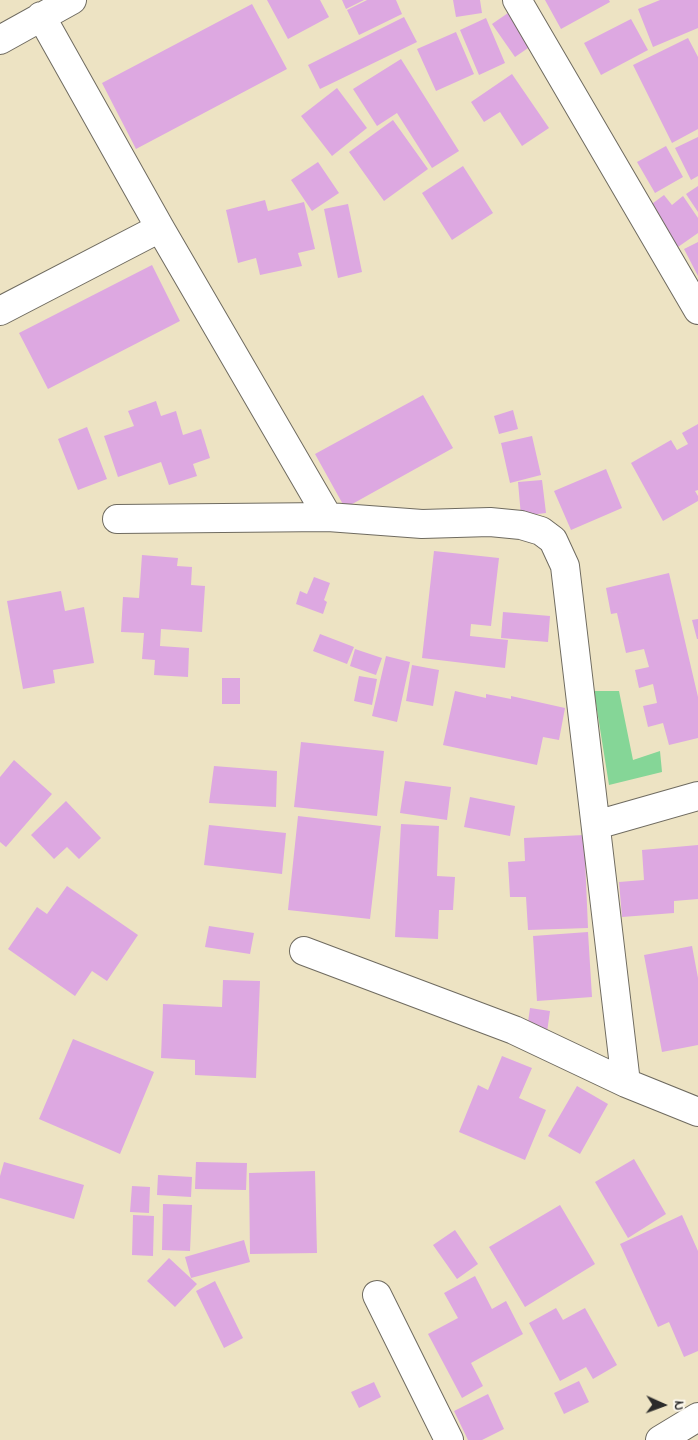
<!DOCTYPE html>
<style>
body{margin:0}
#map{position:relative;width:698px;height:1440px;overflow:hidden;background:#ede3c3;font-family:"Indie Flower",sans-serif}
canvas{display:block}
.north{position:absolute;left:638px;top:1380px;width:50px;height:50px;-webkit-text-stroke:4px #fbf7ec;paint-order:stroke;rotate:92deg;font-size:14px;font-weight:700;line-height:20px;text-align:center;color:#2b2b2b}
.north::after{content:'';display:block;margin:auto;width:18px;height:22px;background:#2b2b2b;clip-path:polygon(50% 0,100% 100%,50% 72%,0 100%)}
</style>
<div id="map">
<canvas width="698" height="1440"></canvas>
<div class="north">N</div>
</div>
<script>
const g = document.querySelector('canvas').getContext('2d');
g.lineJoin = 'round';
function fillPath(path, color) { g.fillStyle = color; g.fill(path, 'evenodd'); }
function stroke(path, color, width, dash) { g.strokeStyle = color; g.lineWidth = width; g.lineCap = dash ? 'butt' : 'round'; g.setLineDash(dash || []); g.stroke(path); }
fillPath(new Path2D(`
 M594 691H619L633 760 660 751 662 772 609 785Z`), '#85d697');
fillPath(new Path2D(`
 M267 0H320L329 17 288 39Z
 M342 0H364L346 9Z
 M367 0H396L402 14 359 35 347 10Z
 M453 0H480L482 13 456 17Z
 M545 0H609L610 2 561 29Z
 M660 0H698V28L653 47 638 9Z
 M252 4 287 69 136 149 102 83Z
 M508 13 531 46 515 57 492 24Z
 M404 17 417 42 320 89 308 65Z
 M486 18 505 63 479 75 460 30Z
 M631 19 648 50 601 75 584 43Z
 M456 32 474 74 436 91 417 49Z
 M688 38 698 57V129L672 143 633 65Z
 M401 59 459 151 432 168 397 113 377 126 353 89Z
 M512 74 549 128 522 146 500 112 484 122 471 102Z
 M337 88 367 128 332 156 301 116Z
 M393 120 428 169 384 201 349 152Z
 M698 137V176L691 180 675 148Z
 M666 146 683 177 655 193 637 162Z
 M318 162 339 193 312 211 291 180Z
 M463 166 493 213 452 240 422 193Z
 M698 186V212L686 194Z
 M664 195 672 205 683 196 698 218V233L678 247 649 206Z
 M265 200 268 211 304 202 315 249 298 253 302 266 260 275 256 258 238 263 226 210Z
 M348 204 362 272 338 278 324 209Z
 M698 242V276L684 249Z
 M152 265 180 321 48 389 19 333Z
 M423 395 453 448 345 508 315 454Z
 M156 401 161 416 176 411 183 435 201 429 210 458 193 464 197 476 169 485 161 462 118 477 104 436 134 426 128 411Z
 M513 410 518 429 499 434 494 416Z
 M698 424V490L695 491 698 496V501L663 521 631 463 671 440 677 450 688 444 682 433Z
 M87 427 107 479 78 490 58 439Z
 M532 436 541 475 510 483 501 443Z
 M606 469 622 508 571 530 554 491Z
 M542 480 546 513 521 516 518 482Z
 M434 551 499 558 491 626 471 624 470 636 508 640 505 668 422 658Z
 M142 555 178 558 177 566 192 567 191 585 205 586 202 632 161 629 160 646 189 648 188 677 154 675 155 660 142 659 144 633 121 632 123 597 139 598Z
 M669 573 698 697V738L669 745 663 723 648 727 643 706 657 703 653 684 639 688 635 670 649 667 644 649 626 653 617 613 628 611 611 614 606 588Z
 M314 577 330 583 324 600 327 602 323 614 296 604 300 591 307 594Z
 M61 591 65 611 84 607 94 663 53 670 55 683 23 689 7 601Z
 M503 612 550 616 548 642 501 638Z
 M698 619V639H697L692 620Z
 M320 634 354 647 347 664 313 651Z
 M355 649 382 658 376 675 350 666Z
 M386 656 410 662 397 722 372 716Z
 M412 665 439 670 433 706 406 701Z
 M359 676 377 679 372 705 354 701Z
 M222 678H240V704H222Z
 M455 691 486 698V694L511 699V696L565 708 559 740 543 737 537 765 443 745Z
 M301 742 384 751 377 816 294 807Z
 M14 760 52 794 6 847 0 842V777Z
 M214 766 277 771 276 807 209 803Z
 M405 781 451 787 447 820 400 813Z
 M470 797 515 806 510 836 464 827Z
 M66 801 101 838 79 859 67 847 54 859 31 835Z
 M298 816 381 826 370 919 288 910Z
 M401 824 439 826 437 876 455 877 453 910H439L438 939 395 937Z
 M209 825 286 833 282 874 204 865Z
 M584 835 588 928 528 930 526 897H510L508 862 525 861 524 838Z
 M698 845V899L674 901V913L622 917 619 882 644 880 642 850Z
 M67 886 138 935 107 981 92 971 75 996 8 949 37 907 47 914Z
 M209 926 254 933 250 954 205 947Z
 M588 932 592 997 537 1001 533 936Z
 M692 946 698 978V1045L662 1052 644 955Z
 M223 980 260 981 256 1078 195 1075V1060L161 1058 163 1004 222 1007Z
 M530 1008 550 1011 547 1032 527 1029Z
 M73 1039 154 1072 120 1154 39 1119Z
 M502 1056 532 1068 519 1098 546 1110 525 1160 459 1132 478 1085 488 1090Z
 M577 1086 608 1104 580 1154 548 1136Z
 M634 1159 666 1214 628 1238 595 1182Z
 M4 1162 84 1185 74 1219 0 1198V1176Z
 M196 1162 247 1163 246 1190 195 1189Z
 M315 1171 317 1253 250 1254 249 1173Z
 M158 1175 192 1177 191 1197 157 1195Z
 M132 1186 150 1187 149 1213 130 1212Z
 M163 1204 192 1205 190 1251 162 1250Z
 M560 1205 595 1264 525 1307 489 1247Z
 M133 1215 154 1216 153 1256 132 1255Z
 M682 1215 698 1251V1351L684 1357 669 1322 658 1327 620 1244Z
 M455 1230 478 1264 457 1279 433 1245Z
 M244 1240 250 1262 191 1278 185 1257Z
 M169 1258 197 1284 175 1307 147 1281Z
 M475 1276 492 1309 506 1301 523 1334 471 1363 483 1386 462 1398 428 1334 458 1318 444 1293Z
 M215 1281 243 1338 224 1348 196 1291Z
 M556 1308 563 1320 585 1308 617 1365 593 1379 586 1367 560 1381 529 1323Z
 M579 1381 589 1402 564 1414 554 1393Z
 M374 1382 381 1397 359 1408 351 1392Z
 M488 1394 504 1429 482 1440H468L454 1411Z`), '#dda8e1');
const minor = new Path2D(`
 M517 0 698 310
 M41 16 160 228 328 517
 M0 40 72 0
 M0 311 160 228
 M117 519 328 517 422 524 490 522 521 525 541 531 553 540 565 566 626 1083
 M596 825 698 796
 M304 951 514 1030 626 1083 698 1112
 M377 1295 449 1440
 M660 1440 698 1417`);
stroke(minor, '#6f6b60', 30);
stroke(minor, '#fff', 28);
</script>
